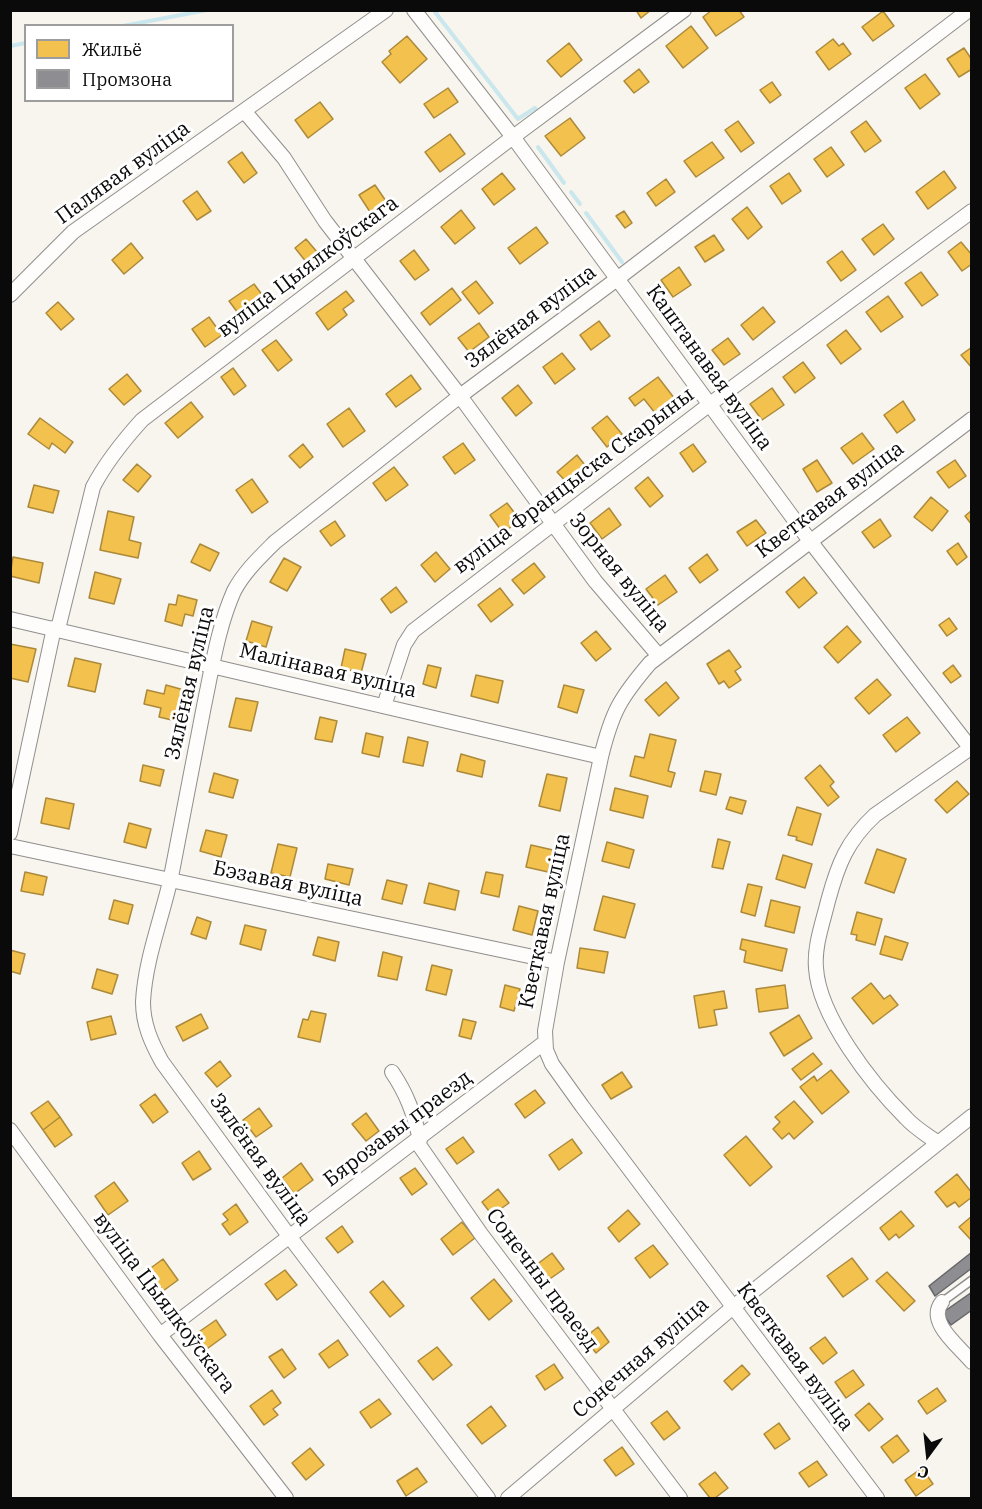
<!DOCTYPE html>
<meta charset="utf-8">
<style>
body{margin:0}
#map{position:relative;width:982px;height:1509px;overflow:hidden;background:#f8f4ee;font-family:"IBM Plex Serif",serif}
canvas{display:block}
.frame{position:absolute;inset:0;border:12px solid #0a0a0a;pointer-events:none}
.legend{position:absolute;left:24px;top:24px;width:210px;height:78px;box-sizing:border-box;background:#fff;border:2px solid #9d9d9d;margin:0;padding:8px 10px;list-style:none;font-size:18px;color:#0a0a0a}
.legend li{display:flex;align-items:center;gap:12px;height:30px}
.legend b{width:30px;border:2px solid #9d9d9d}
.north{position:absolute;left:898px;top:1425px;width:60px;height:60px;-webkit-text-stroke:4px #fff;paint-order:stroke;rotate:195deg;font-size:16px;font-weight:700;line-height:24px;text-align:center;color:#0a0a0a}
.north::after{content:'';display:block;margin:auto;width:21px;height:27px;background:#0a0a0a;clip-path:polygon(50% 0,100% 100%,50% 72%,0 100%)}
</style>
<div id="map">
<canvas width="982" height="1509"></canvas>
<div class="frame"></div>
<ul class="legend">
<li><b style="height:16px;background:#f2c14e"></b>Жильё</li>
<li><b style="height:16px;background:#8d8d92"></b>Промзона</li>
</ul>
<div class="north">С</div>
</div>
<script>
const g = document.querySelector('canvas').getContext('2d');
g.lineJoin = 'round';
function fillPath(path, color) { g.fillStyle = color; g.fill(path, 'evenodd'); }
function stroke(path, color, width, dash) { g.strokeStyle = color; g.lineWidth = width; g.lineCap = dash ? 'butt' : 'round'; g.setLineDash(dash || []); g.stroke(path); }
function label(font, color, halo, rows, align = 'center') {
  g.font = font + ' "IBM Plex Serif",serif'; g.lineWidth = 6; g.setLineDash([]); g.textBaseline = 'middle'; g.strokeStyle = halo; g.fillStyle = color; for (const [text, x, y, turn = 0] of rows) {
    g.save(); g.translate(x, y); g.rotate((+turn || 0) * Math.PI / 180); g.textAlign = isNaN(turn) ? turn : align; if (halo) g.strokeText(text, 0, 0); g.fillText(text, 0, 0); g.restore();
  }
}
const homes = new Path2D(`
 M636 10H651L641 18Z
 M712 10H739L744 17 716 36 703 17Z
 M883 11 894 26 873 41 862 27Z
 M691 26 708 48 683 68 666 46Z
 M407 36 427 59 400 83 382 62 391 54 389 51Z
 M833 39 839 46 843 43 851 54 829 70 816 52Z
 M569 43 582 60 561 77 547 61Z
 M964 48 972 60V69L959 77 947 59Z
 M639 69 649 82 634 93 624 81Z
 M925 74 940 94 920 109 905 88Z
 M772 82 781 95 770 103 760 90Z
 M448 88 458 102 434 118 424 104Z
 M320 102 333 119 308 138 295 120Z
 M570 118 585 138 561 156 545 136Z
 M738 121 754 143 741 152 725 130Z
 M866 121 881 141 865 152 851 132Z
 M450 134 465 154 440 172 425 152Z
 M712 142 724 158 696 177 684 161Z
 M831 147 844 165 827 177 814 159Z
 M242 152 257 173 244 183 228 162Z
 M944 171 956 188 928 209 916 192Z
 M502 173 515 189 494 205 482 189Z
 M789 173 801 191 782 204 770 186Z
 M666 179 675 192 656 206 647 193Z
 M375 185 388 204 372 215 359 195Z
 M197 191 211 211 197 220 183 201Z
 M747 207 762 227 748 239 732 219Z
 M461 210 475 228 455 244 441 227Z
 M624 211 632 223 625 228 616 216Z
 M883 224 894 239 874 255 862 239Z
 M536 227 548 243 520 264 508 248Z
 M714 235 724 250 705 262 695 247Z
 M306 239 323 259 311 268 295 248Z
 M961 242 972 255V264L962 271 948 252Z
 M131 243 143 258 124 274 112 260Z
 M414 250 429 270 415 280 400 261Z
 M842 251 856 270 841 281 827 262Z
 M679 267 691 285 673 297 661 280Z
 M921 272 938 295 922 306 905 283Z
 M476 281 493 303 479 314 462 292Z
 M254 284 266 300 241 317 229 301Z
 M452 288 461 300 430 325 421 313Z
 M346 291 354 301 343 309 347 315 328 330 316 313Z
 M888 296 903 317 881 332 866 312Z
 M58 302 74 319 61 330 46 313Z
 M763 307 775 322 753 340 741 325Z
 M209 317 222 335 205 347 192 329Z
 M599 321 610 336 591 350 580 335Z
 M479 323 489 337 469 352 458 338Z
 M846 330 861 349 841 364 827 345Z
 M728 338 740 354 724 365 712 350Z
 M276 340 292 360 278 371 262 350Z
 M972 347V368L961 355Z
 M562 353 575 369 555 384 543 367Z
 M803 362 815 378 795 393 783 377Z
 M233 368 246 386 234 395 221 377Z
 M127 374 141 391 124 405 109 389Z
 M411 375 421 389 396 407 386 394Z
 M658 377 678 403 659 418 644 399 635 406 629 398Z
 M518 385 532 403 516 416 502 398Z
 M772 388 784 405 762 420 750 404Z
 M903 401 915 420 897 433 884 415Z
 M191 402 203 417 178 438 165 423Z
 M349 408 365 431 343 447 327 424Z
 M607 416 622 434 607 447 592 428Z
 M40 418 73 442 65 453 52 443 49 449 28 434Z
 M862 433 874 449 853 464 841 448Z
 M463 443 475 460 455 474 443 457Z
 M303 444 313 457 300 468 289 456Z
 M693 444 706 462 693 472 680 453Z
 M577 455 588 469 569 485 557 472Z
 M817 460 832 483 817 492 803 469Z
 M955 460 966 476 949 488 937 472Z
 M137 464 151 476 138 492 123 480Z
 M394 467 408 485 386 501 373 483Z
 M648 477 663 496 650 507 635 488Z
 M252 479 268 502 252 513 236 490Z
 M34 485 59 491 53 513 28 507Z
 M931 497 948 511 932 531 914 517Z
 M507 503 520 520 503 533 490 515Z
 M609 508 621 525 602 539 590 523Z
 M972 510V525L965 516Z
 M108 511 134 517 129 540 141 543 138 558 100 550Z
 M880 519 891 536 874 548 862 532Z
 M756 520 766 533 747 546 737 532Z
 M335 521 345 536 331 546 320 531Z
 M958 543 967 557 957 565 947 551Z
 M200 544 219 553 210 571 191 562Z
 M436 552 450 569 435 582 421 565Z
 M707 554 718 570 700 583 689 568Z
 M13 557 43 563 39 583 10 576Z
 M284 558 301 567 287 591 270 582Z
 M534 563 545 577 524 594 512 580Z
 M95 572 121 579 114 604 89 598Z
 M665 575 677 592 658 605 646 589Z
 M804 577 817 593 799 608 786 592Z
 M396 587 407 602 391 613 381 599Z
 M500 588 513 605 491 622 478 605Z
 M178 595 197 600 193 616 185 614 182 626 165 621 169 604 176 605Z
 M949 618 957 629 947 636 939 625Z
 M252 621 272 627 266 647 246 641Z
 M847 626 861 642 838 663 824 647Z
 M596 631 611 649 596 661 581 643Z
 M10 644 36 649 28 682 10 678Z
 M345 649 366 654 361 673 341 668Z
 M729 650 741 667 735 671 741 680 729 688 724 681 719 684 707 664Z
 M75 658 101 664 95 692 68 686Z
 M428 665 441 668 436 688 423 684Z
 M953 665 961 676 951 683 943 673Z
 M476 675 503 681 498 703 471 696Z
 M877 679 891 695 869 714 855 698Z
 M666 682 679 698 659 716 645 700Z
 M166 685 184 690 176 721 159 717 161 708 144 704 147 690 164 694Z
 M564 685 584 690 577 713 558 707Z
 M236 698 258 702 251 731 229 727Z
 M320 717 337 721 332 742 315 739Z
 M907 717 920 733 896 752 883 735Z
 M366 733 383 737 379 757 362 753Z
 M650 734 676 740 668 771 675 773 671 787 630 776 635 756 644 758Z
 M408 737 428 742 423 766 403 762Z
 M461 754 485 761 482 777 457 771Z
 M143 765 164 770 160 786 140 781Z
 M820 765 834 782 830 786 839 797 828 806 805 778Z
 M705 771 721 774 716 795 700 791Z
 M214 773 238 780 233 798 209 792Z
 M547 774 567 778 560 811 539 806Z
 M957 781 969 794 947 813 935 800Z
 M615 788 648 796 643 818 610 810Z
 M730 797 746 801 742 814 726 809Z
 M46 798 74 804 69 829 41 823Z
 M797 807 821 814 812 845 796 840 797 837 788 835Z
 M129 823 151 829 146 848 124 842Z
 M206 830 227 835 221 857 200 851Z
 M718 839 730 842 723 869 712 867Z
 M607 842 634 850 629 868 602 861Z
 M278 844 297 848 290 877 271 873Z
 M531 845 553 850 548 872 526 867Z
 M877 849 906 859 894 893 865 883Z
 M783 855 812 864 805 888 776 879Z
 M328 864 353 869 349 885 325 879Z
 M25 872 47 877 43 895 21 891Z
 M486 872 503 875 499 897 481 893Z
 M387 880 407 885 402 904 382 899Z
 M429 883 459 891 455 910 424 903Z
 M748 884 762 887 755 916 741 912Z
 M603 896 635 904 625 938 594 930Z
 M114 900 133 905 128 924 109 919Z
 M771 900 800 907 794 933 765 926Z
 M519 906 538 911 532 935 513 930Z
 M857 912 882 919 875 945 856 940 857 935 851 934Z
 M197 917 211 922 206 939 191 934Z
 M245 925 266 930 261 950 240 944Z
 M885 936 908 943 902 960 880 954Z
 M318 937 339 942 335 961 313 955Z
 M742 939 787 949 782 971 744 962 746 951 740 949Z
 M580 948 608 952 604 973 577 968Z
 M10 950 25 954 20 974 10 971Z
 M383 952 402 957 397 980 378 976Z
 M432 965 452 970 446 995 426 990Z
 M97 969 118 975 112 994 92 988Z
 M871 983 884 999 890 995 898 1005 873 1024 852 998Z
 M505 985 520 989 514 1011 500 1007Z
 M785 985 788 1008 759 1012 756 989Z
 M724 991 727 1008 714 1010 717 1025 699 1028 694 996Z
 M311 1011 326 1014 320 1042 298 1037 303 1019 308 1020Z
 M201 1014 208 1028 183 1041 176 1027Z
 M799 1015 812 1038 784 1056 770 1033Z
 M111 1016 116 1034 91 1040 87 1022Z
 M463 1019 476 1022 471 1039 459 1036Z
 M813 1053 822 1064 801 1080 792 1069Z
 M220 1061 231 1076 217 1087 205 1073Z
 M831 1070 849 1092 822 1114 800 1087 814 1076 817 1081Z
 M622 1072 632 1087 611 1099 602 1085Z
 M535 1090 545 1103 525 1118 515 1104Z
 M155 1094 168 1112 153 1123 140 1105Z
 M48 1101 60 1117 43 1130 31 1113Z
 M794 1101 813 1122 794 1139 789 1133 782 1139 773 1129 780 1122 775 1117Z
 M259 1108 272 1126 256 1137 243 1120Z
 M366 1113 379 1131 366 1141 352 1124Z
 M60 1117 72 1135 55 1147 43 1130Z
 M746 1136 772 1167 750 1186 724 1155Z
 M463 1137 474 1152 457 1164 446 1149Z
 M572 1139 582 1153 559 1170 549 1155Z
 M199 1151 211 1169 193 1180 182 1163Z
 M301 1163 313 1180 294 1194 282 1178Z
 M415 1168 427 1184 412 1195 400 1178Z
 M957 1174 972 1193V1197L959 1207 955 1202 947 1207 935 1192Z
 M114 1182 128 1201 108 1215 95 1196Z
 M498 1189 509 1203 492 1215 482 1202Z
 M236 1204 248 1222 230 1235 222 1224 228 1220 223 1214Z
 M628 1210 640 1224 619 1242 608 1228Z
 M901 1211 914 1226 899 1238 896 1234 889 1240 880 1228Z
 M972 1216V1241L959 1227Z
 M462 1222 475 1238 453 1255 441 1239Z
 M342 1226 353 1242 338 1253 326 1238Z
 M653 1245 668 1264 650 1278 635 1258Z
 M552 1253 564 1269 544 1283 532 1268Z
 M852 1258 868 1279 843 1297 827 1276Z
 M163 1259 178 1280 163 1291 148 1270Z
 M285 1270 297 1285 277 1300 265 1284Z
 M887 1272 915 1301 904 1311 876 1281Z
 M494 1279 512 1301 489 1320 471 1298Z
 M383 1281 404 1306 390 1317 370 1292Z
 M216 1320 226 1335 204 1351 193 1336Z
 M598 1327 609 1342 596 1353 584 1338Z
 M825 1337 837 1353 823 1364 810 1348Z
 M338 1340 348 1355 329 1368 319 1354Z
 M437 1347 452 1365 433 1380 418 1361Z
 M282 1349 296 1369 284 1378 269 1357Z
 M554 1364 563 1378 545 1390 536 1376Z
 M742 1365 750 1374 732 1390 724 1381Z
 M853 1370 864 1385 846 1398 835 1382Z
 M937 1388 946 1401 927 1414 918 1401Z
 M272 1390 281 1403 273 1409 278 1415 264 1425 250 1406Z
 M379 1399 391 1414 371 1428 360 1412Z
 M869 1403 883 1419 869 1431 855 1415Z
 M491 1406 506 1426 482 1444 467 1425Z
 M667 1411 680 1428 664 1440 651 1423Z
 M779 1423 790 1439 775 1449 764 1434Z
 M897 1435 909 1451 893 1463 881 1447Z
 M622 1447 634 1464 616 1476 604 1460Z
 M310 1448 324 1465 306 1480 292 1463Z
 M817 1461 827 1475 809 1487 799 1473Z
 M417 1468 427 1482 406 1496 397 1481Z
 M922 1468 933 1484 916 1496 905 1480Z
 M715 1472 728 1488 715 1498H710L699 1484Z`);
fillPath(homes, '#f2c14e');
stroke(homes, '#ac8a3a', 1.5);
const industry = new Path2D(`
 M972 1252V1268L935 1296 929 1286Z
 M972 1292V1310L951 1325 942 1313Z`);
fillPath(industry, '#8d8d92');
stroke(industry, '#666669', 1.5);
stroke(new Path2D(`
 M437 10 435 12 518 119 535 108 537 112
 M123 26 207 10
 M10 46 26 43
 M538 147 564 183
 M571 192 580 204
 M586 213 622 262`), '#c9e7ed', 4);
const service = new Path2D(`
 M942 1302 972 1280`);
const minor = new Path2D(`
 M414 10 513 137 810 541 972 750
 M245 112 284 158 325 221 460 396 595 581 659 656
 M10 295 73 232 386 10
 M10 619 601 757
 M58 629 93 487C106 462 123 441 142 420L513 137 684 10
 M384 706 404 645 413 631 710 404 972 211
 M10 833 54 628
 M10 846 557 962
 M392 1072C407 1094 414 1114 420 1140
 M10 1130 160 1335 286 1498
 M417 1142 481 1234 680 1498
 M938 1143C927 1135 915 1128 906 1118 872 1084 819 1017 816 968 814 946 823 922 828 901 838 864 847 841 875 815L972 747
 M942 1302C926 1322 959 1346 972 1362
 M160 1335 545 1042
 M488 1498 289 1236 162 1062C151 1042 143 1024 143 1002 145 960 162 918 171 877 182 820 193 763 204 706 212 668 218 627 234 591 244 572 260 557 275 542L460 396 617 279 969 10
 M508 1498 732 1308 972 1116
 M877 1498 582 1106 552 1064 546 1050 545 1031 557 962 601 757C612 712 620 698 650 663L972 419`);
stroke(service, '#918f8d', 10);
stroke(minor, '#918f8d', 16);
stroke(service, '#fefdfc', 7);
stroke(minor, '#fefdfc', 14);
label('21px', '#0a0a0a', '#fff', [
 ["Палявая вуліца",123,173,-36],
 ["вуліца Цыялкоўскага",308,267,-37],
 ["Зялёная вуліца",531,317,-37],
 ["Каштанавая вуліца",709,368,54],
 ["вуліца Францыска Скарыны",574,481,-37],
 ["Кветкавая вуліца",830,500,-37],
 ["Зорная вуліца",619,573,51],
 ["Малінавая вуліца",328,671,13],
 ["Зялёная вуліца",190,683,-77],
 ["Бэзавая вуліца",288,884,12],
 ["Кветкавая вуліца",545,921,-78],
 ["Бярозавы праезд",398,1129,-37],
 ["Зялёная вуліца",260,1160,54],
 ["Сонечны праезд",542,1280,53],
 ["вуліца Цыялкоўскага",164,1303,53],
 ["Кветкавая вуліца",795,1357,53],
 ["Сонечная вуліца",641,1358,-41]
]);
</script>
